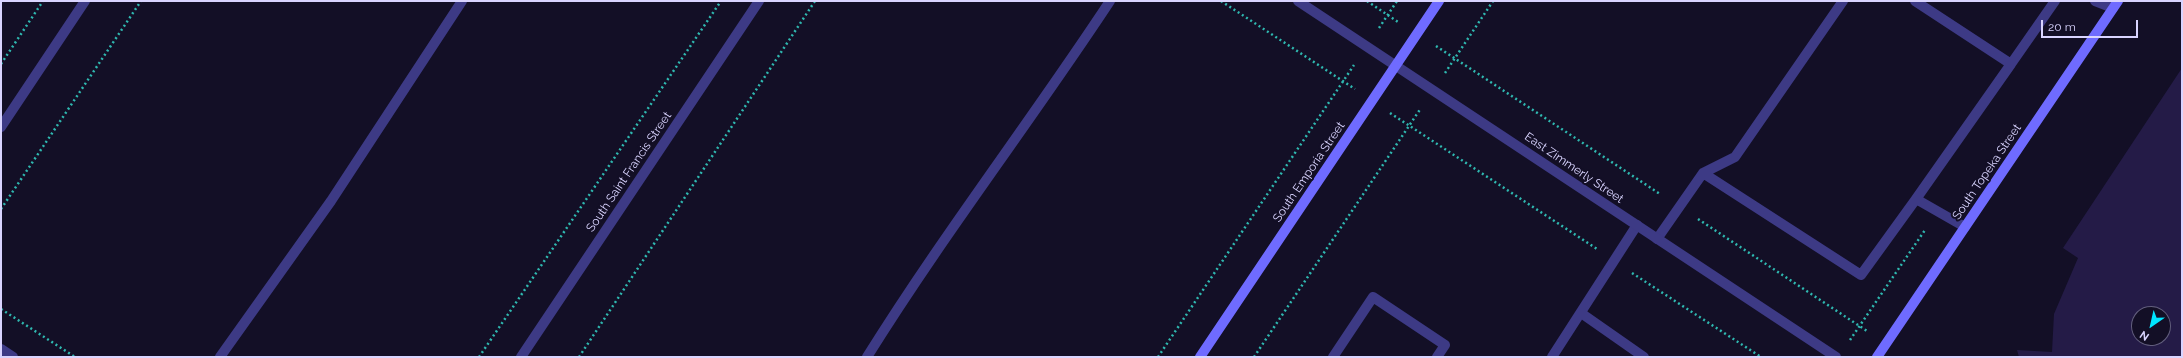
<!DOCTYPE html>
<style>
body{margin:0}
#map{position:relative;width:2183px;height:358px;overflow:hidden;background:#130f26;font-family:Raleway,sans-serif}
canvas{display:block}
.frame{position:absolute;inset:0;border:2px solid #d9d4ff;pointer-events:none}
.north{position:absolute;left:2131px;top:306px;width:40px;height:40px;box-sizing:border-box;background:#130f26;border:1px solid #625e7d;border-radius:50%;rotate:214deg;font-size:11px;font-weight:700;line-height:16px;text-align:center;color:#d9d4ff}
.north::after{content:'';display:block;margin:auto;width:14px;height:18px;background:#00e5ff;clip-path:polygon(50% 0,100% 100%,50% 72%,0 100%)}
.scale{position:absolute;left:2041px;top:20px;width:97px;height:18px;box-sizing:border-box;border:2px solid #d9d4ff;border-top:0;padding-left:5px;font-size:12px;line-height:14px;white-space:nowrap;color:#d9d4ff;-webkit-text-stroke:3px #130f26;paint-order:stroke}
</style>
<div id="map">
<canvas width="2183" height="358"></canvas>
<div class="frame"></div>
<div class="north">N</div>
<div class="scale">20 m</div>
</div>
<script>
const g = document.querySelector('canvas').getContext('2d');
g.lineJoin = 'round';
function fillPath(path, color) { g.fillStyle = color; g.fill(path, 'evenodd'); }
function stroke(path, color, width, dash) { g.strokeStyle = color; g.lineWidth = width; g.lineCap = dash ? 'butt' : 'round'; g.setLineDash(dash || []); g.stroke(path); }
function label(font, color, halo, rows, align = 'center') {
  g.font = font + ' Raleway,sans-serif'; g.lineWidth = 4; g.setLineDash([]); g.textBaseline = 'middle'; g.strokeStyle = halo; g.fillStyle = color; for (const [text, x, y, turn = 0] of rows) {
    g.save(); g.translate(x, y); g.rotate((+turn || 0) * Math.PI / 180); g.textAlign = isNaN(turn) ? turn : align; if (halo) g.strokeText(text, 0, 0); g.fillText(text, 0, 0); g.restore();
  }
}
fillPath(new Path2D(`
 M2182 68V357H2019L2017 350 2052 352 2054 314 2078 258 2063 248ZM2139 314H2163V338H2139Z`), '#241b47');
stroke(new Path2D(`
 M1221 1 1355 89
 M1367 1 1398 22
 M1379 28 1397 1
 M1436 46 1660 194
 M1 64 43 1
 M1445 73 1493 1
 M1390 113 1597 249
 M1 209 141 1
 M1698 219 1867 331
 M1632 273 1761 357
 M1 309 75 357
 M1850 340 1925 230
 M479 357 721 1
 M579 357 815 1
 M1158 357 1354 65
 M1254 357 1421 108`), '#2fb8b0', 2.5, [2, 3]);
stroke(new Path2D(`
 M1915 1 2011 64 2055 1
 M2095 1 2113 8
 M1703 173 1861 275 1916 199 1965 227
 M1916 199 2011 64
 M1657 239 1703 173 1735 157 1843 1
 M1581 313 1644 357
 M220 357 331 201 462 1
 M867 357C943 235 1031 121 1110 1
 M1333 357 1373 297 1445 345 1437 357
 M1552 357 1637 225`), '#3d3a85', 10);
stroke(new Path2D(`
 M1298 1 1836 357
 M1 127 85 1
 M1 349 13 357
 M521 357 759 1`), '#3d3a85', 10);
stroke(new Path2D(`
 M1200 357 1439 1
 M1877 357 2118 1`), '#6f6bff', 10);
label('12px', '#d9d4ff', '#130f26', [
 ["East Zimmerly Street",1574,168,34],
 ["South Saint Francis Street",629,172,-56],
 ["South Emporia Street",1309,172,-56],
 ["South Topeka Street",1987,172,-56]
]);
</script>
